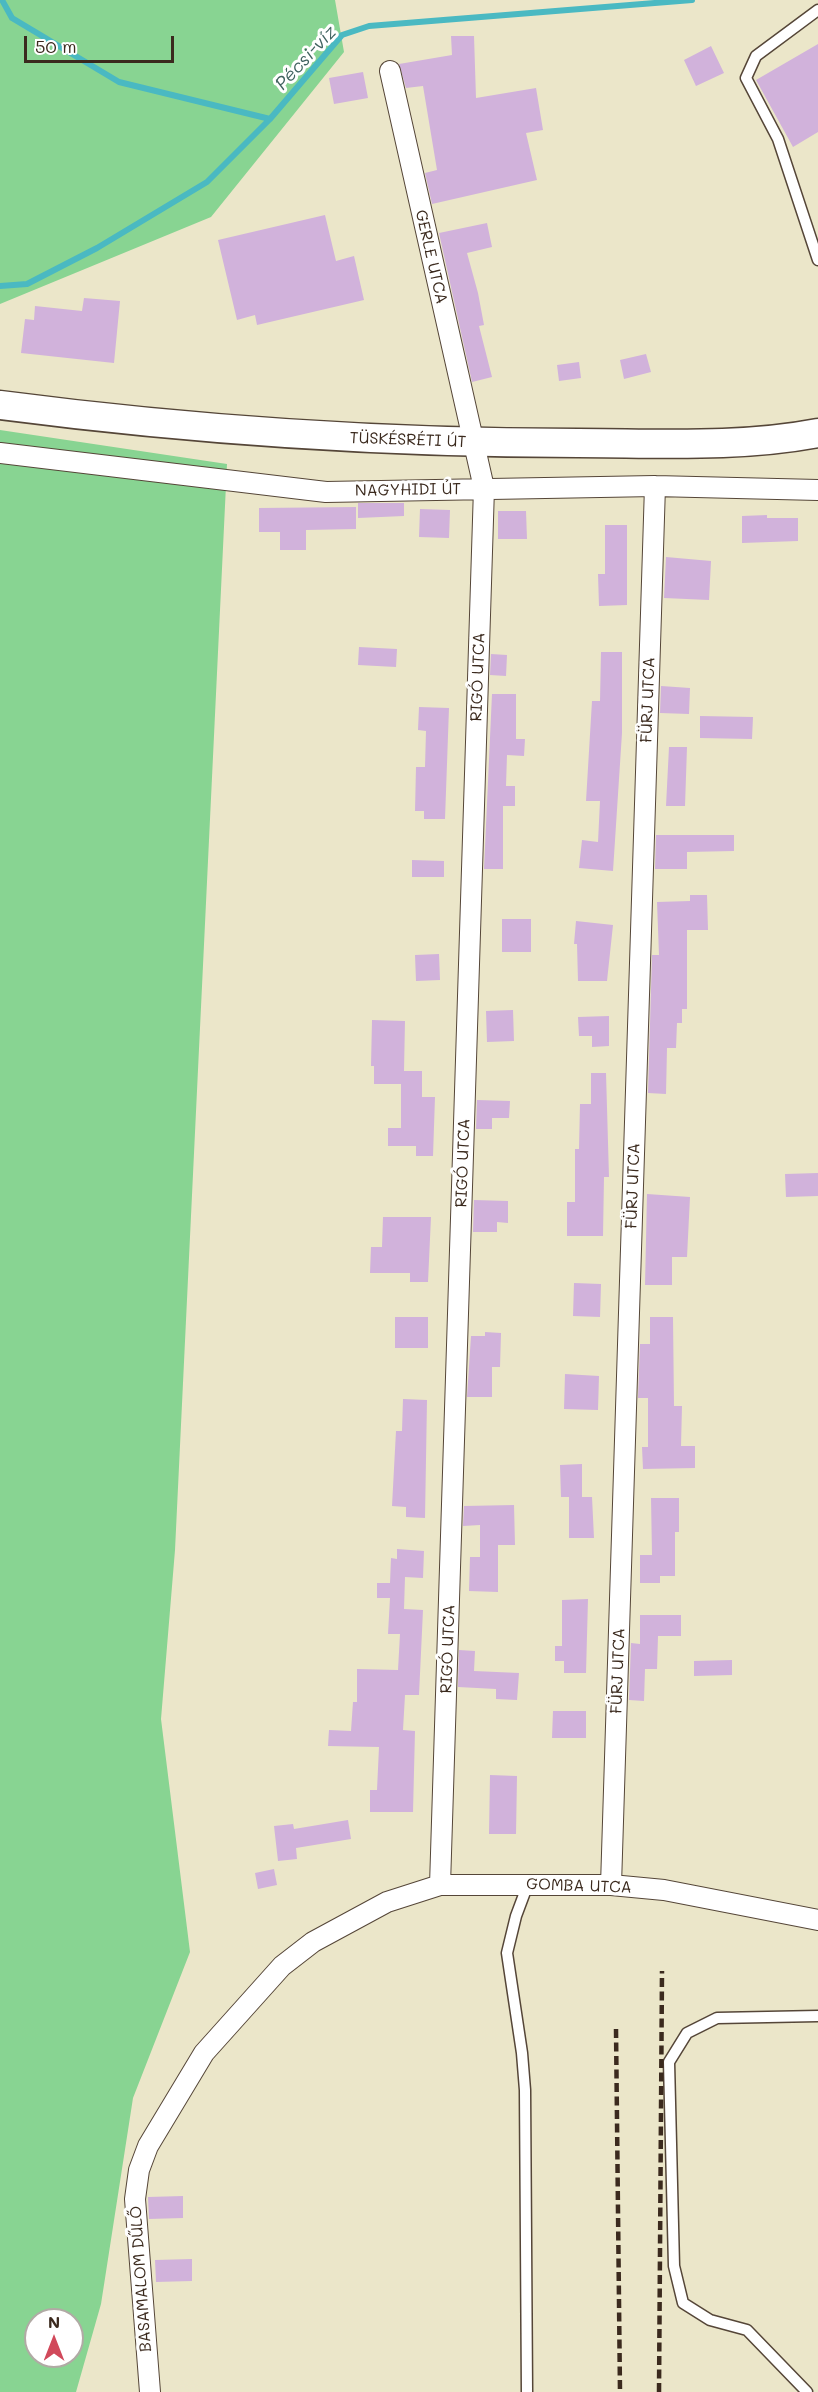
<!DOCTYPE html>
<meta charset="utf-8">
<style>
body{margin:0}
#map{position:relative;width:818px;height:2392px;overflow:hidden;background:#ebe6c9;font-family:Mali,sans-serif}
canvas{display:block}
.north{position:absolute;left:24px;top:2308px;width:60px;height:60px;box-sizing:border-box;background:#fff;border:2px solid #b1aaa5;border-radius:50%;rotate:0deg;font-size:16px;font-weight:700;line-height:24px;text-align:center;color:#3b2a1e}
.north::after{content:'';display:block;margin:auto;width:21px;height:27px;background:#d1495b;clip-path:polygon(50% 0,100% 100%,50% 72%,0 100%)}
.scale{position:absolute;left:24px;top:36px;width:150px;height:27px;box-sizing:border-box;border:3px solid #3b2a1e;border-top:0;padding-left:8px;font-size:18px;line-height:21px;white-space:nowrap;color:#3b2a1e;-webkit-text-stroke:4px #fff;paint-order:stroke}
</style>
<div id="map">
<canvas width="818" height="2392"></canvas>
<div class="north">N</div>
<div class="scale">50 m</div>
</div>
<script>
const g = document.querySelector('canvas').getContext('2d');
g.lineJoin = 'round';
function fillPath(path, color) { g.fillStyle = color; g.fill(path, 'evenodd'); }
function stroke(path, color, width, dash) { g.strokeStyle = color; g.lineWidth = width; g.lineCap = dash ? 'butt' : 'round'; g.setLineDash(dash || []); g.stroke(path); }
function label(font, color, halo, rows, align = 'center') {
  g.font = font + ' Mali,sans-serif'; g.lineWidth = 6; g.setLineDash([]); g.textBaseline = 'middle'; g.strokeStyle = halo; g.fillStyle = color; for (const [text, x, y, turn = 0] of rows) {
    g.save(); g.translate(x, y); g.rotate((+turn || 0) * Math.PI / 180); g.textAlign = isNaN(turn) ? turn : align; if (halo) g.strokeText(text, 0, 0); g.fillText(text, 0, 0); g.restore();
  }
}
fillPath(new Path2D(`
 M0 0H335L344 52 211 217 0 304Z
 M0 430 227 464 175 1550 161 1719 190 1952 133 2098 101 2304 76 2392H0ZM36 2320H72V2356H36Z`), '#88d492');
stroke(new Path2D(`
 M2 0 12 18 119 82 270 119
 M0 286 27 284 97 248 207 182 270 119 342 35 369 26 692 0`), '#4ab9c2', 6);
fillPath(new Path2D(`
 M451 36H474L476 98 536 88 543 130 526 133 537 180 432 204 425 173 437 170 423 86 406 88 399 64 452 55Z
 M818 44V132L793 147 756 80Z
 M711 46 724 73 696 86 684 60Z
 M363 72 368 98 334 104 329 78Z
 M325 215 336 261 354 256 364 300 257 325 255 315 237 320 218 240Z
 M487 223 492 247 467 253 478 293 484 325 479 326 492 377 472 382 439 233Z
 M84 298 120 301 114 363 21 353 25 319 34 320 35 306 82 311Z
 M646 354 651 372 624 379 620 360Z
 M579 362 581 378 559 381 557 365Z
 M358 503H404V516L358 518Z
 M356 507V529L306 530V550H280V532H259V508Z
 M420 509 450 510 449 538 419 537Z
 M498 511H526L527 539H498Z
 M767 515V518H798V541L742 543V516Z
 M605 525H627V605L599 606 598 574H605Z
 M666 557 711 561 709 600 664 598Z
 M359 647 397 649 396 667 358 665Z
 M601 652H622V733L613 871 579 868 582 840 598 842 600 801H586L592 701H600Z
 M491 654 507 655 506 676 490 675Z
 M661 686 690 688 689 714 660 713Z
 M492 694H516V739H525L524 756 507 755 506 786H515V806H503V869H484Z
 M419 707 449 708 445 819H424V811H415L416 767H425L426 731 418 730Z
 M700 716 753 717 752 739 700 738Z
 M669 747H687L685 806H666Z
 M656 835H734V851L687 852V869H655Z
 M412 860 444 861V877H412Z
 M690 895H707L708 930H687V1009H682V1023H677L676 1048H667L666 1094 648 1093 652 955H659L657 902 690 901Z
 M502 919H531V952H502Z
 M576 921 613 925 607 981H578L577 944H574Z
 M439 954 440 980 416 981 415 955Z
 M513 1010 514 1041 487 1042 486 1011Z
 M609 1016V1046L592 1047V1036H579L578 1017Z
 M372 1020 405 1021 404 1071H422V1097H435L433 1156H416V1146H388V1128H401V1084H374V1066H371Z
 M591 1073H606L609 1177H604L603 1236H567V1202H575V1149H579L580 1104H591Z
 M477 1100 510 1101 509 1118H492V1129H476Z
 M818 1173V1196L786 1197 785 1174Z
 M647 1194 690 1197 687 1257H672V1285H645Z
 M474 1200 508 1201V1223L497 1222V1232H473Z
 M383 1217H431L428 1282H410V1273H370L371 1247H382Z
 M574 1283 601 1284 600 1317 573 1316Z
 M395 1317H428V1348H395Z
 M650 1317H673L674 1406H682L681 1446H695V1468L643 1469 642 1447H648V1398H638L640 1344H650Z
 M485 1332 501 1333 500 1367H492V1397H467L471 1336H485Z
 M565 1374 599 1376 598 1410 564 1409Z
 M403 1399 427 1400 425 1518 406 1517V1507L392 1506 396 1431H402Z
 M582 1464V1497H576H592L594 1538H569V1497H561L560 1465Z
 M651 1498H679V1532H675V1576H660V1583H640V1555H652Z
 M514 1505 515 1545H498V1592L469 1591 470 1557H480V1525L463 1526 464 1506Z
 M397 1549 424 1551 423 1578 405 1577 404 1609 423 1610 419 1695H405L403 1730 415 1731 413 1812H370V1790H377L379 1747 328 1746 329 1730 351 1731 353 1702H357V1669L398 1670 400 1634H388L390 1598H377V1583H390L391 1558 397 1559Z
 M588 1599 586 1673H564V1661H555V1646H562V1600Z
 M640 1615H681V1636H658L657 1669H645L644 1701 629 1700 631 1643 640 1644Z
 M459 1650 475 1651 474 1671 519 1673 517 1700 496 1699V1689L458 1687Z
 M732 1660V1675L694 1676V1661Z
 M553 1711H586V1738H552Z
 M490 1775 517 1776 516 1834H489Z
 M348 1820 351 1839 296 1848 297 1859 278 1861 274 1826 293 1824 294 1829Z
 M274 1869 277 1885 258 1889 255 1873Z
 M183 2196V2218L149 2219 148 2197Z
 M192 2259V2281L156 2282 155 2260Z`), '#d1b2db');
const lane = new Path2D(`
 M818 10 756 56 746 78 778 139 818 260
 M527 2392 525 2090 522 2053 507 1953 516 1916 528 1884
 M807 2392 747 2330 710 2320 683 2303 674 2266 669 2062 687 2033 717 2018 818 2016`);
const street = new Path2D(`
 M390 71 484 488 440 1885
 M0 453 326 492 655 486 818 490
 M611 1885 655 486
 M150 2392 135 2199 139 2170 148 2146 204 2053 282 1966 313 1942 387 1902 440 1885H611L664 1890 818 1920`);
const secondary = new Path2D(`
 M0 405C192 430 384 443 578 443 658 443 740 448 818 433`);
stroke(lane, '#554638', 13);
stroke(street, '#554638', 22);
stroke(secondary, '#554638', 31);
stroke(lane, '#fff', 10);
stroke(street, '#fff', 20);
stroke(secondary, '#fff', 28);
stroke(new Path2D(`
 M616 2029 620 2392
 M659 2392 662 1971`), '#3b2a1e', 4.5, [9, 4.5]);
label('16px', '#3b2a1e', '#fff', [
 ["GERLE UTCA",431,257,77],
 ["TÜSKÉSRÉTI ÚT",408,440,2],
 ["NAGYHIDI ÚT",408,490,-1],
 ["RIGÓ UTCA",478,677,-88],
 ["FÜRJ UTCA",648,700,-88],
 ["RIGÓ UTCA",463,1163,-88],
 ["FÜRJ UTCA",633,1186,-88],
 ["RIGÓ UTCA",448,1649,-88],
 ["FÜRJ UTCA",618,1671,-88],
 ["GOMBA UTCA",579,1886,2],
 ["BASAMALOM DŰLŐ",141,2279,-94]
]);
label('italic 18px', '#416360', '#fff', [
 ["Pécsi-víz",306,58,-47]
]);
</script>
